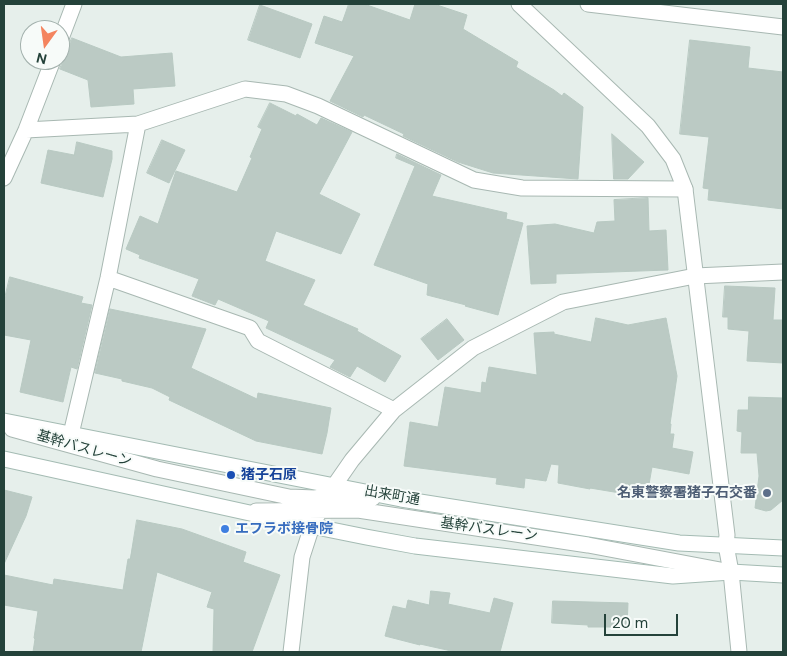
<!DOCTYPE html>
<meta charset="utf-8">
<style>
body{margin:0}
#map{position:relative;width:787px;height:656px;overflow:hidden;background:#e6efeb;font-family:"DM Sans",sans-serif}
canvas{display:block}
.frame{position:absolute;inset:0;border:5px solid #24423a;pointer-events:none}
.north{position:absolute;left:20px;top:20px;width:50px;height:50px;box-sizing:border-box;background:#f7fbf9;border:1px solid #a3b1ad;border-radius:50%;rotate:194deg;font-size:14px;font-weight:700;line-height:20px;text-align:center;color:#24423a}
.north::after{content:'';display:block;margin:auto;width:18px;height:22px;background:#f4845f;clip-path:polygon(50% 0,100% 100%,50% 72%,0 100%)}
.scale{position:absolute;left:604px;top:614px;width:74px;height:22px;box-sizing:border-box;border:2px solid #24423a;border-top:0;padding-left:6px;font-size:15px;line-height:18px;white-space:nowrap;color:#24423a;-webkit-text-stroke:4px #f7fbf9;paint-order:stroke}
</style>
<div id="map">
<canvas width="787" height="656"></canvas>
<div class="frame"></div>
<div class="north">N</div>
<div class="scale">20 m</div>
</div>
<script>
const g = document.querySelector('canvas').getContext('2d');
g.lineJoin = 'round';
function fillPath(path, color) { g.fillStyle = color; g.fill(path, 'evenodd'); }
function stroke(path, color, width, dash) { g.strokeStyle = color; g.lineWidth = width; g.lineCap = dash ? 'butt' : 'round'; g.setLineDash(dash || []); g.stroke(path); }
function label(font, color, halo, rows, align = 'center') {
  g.font = font + ' "DM Sans","Noto Sans JP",sans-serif'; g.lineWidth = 4; g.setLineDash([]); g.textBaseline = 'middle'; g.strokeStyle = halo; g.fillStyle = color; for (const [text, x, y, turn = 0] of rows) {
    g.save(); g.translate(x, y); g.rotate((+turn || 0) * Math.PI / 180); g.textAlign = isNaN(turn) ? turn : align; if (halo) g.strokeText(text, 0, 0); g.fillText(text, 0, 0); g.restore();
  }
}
const building = new Path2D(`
 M349 4H364L410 20 415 4H434L467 15 463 29 518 62 516 67 554 90 562 96 564 93 583 107 578 179 493 173 458 162 403 136 404 134 364 115 363 117 330 101 354 56 315 43 324 16 342 22Z
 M260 5 312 24 300 58 248 40Z
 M72 38 121 57 172 53 175 86 133 89 134 104 91 107 88 80 60 69Z
 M690 40 750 47 748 68 783 72V209L708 200 709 189 703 188 709 137 680 134Z
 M270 103 296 116 297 114 317 125 321 118 352 132 319 194 360 214 341 254 276 231 265 261 315 280 303 305 358 329 357 331 401 356 385 382 357 366 350 377 330 367 335 360 266 328 269 321 218 299 215 305 192 296 199 279 139 258 140 255 126 249 140 216 158 224 176 171 237 192 252 158 250 157 262 129 258 127Z
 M612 134 644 162 628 179H614Z
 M162 140 185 150 169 183 147 173Z
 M77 142 112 151V159L103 197 41 183 48 150 74 155Z
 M397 154 441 175 432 196 507 213 506 219 523 223 498 315 465 306 466 305 427 295 428 284 374 265 415 166 396 158Z
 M648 198 649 231 666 230 668 270 556 274V283L531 284 527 226 555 224 594 233 597 222 615 221 614 200Z
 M10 277 83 297 81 303 92 305 77 369 71 367 63 402 20 392 31 340 4 335V301Z
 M725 286 775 288 773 320H783V363L747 361 749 331 728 329V317H723Z
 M110 309 206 329 191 368 257 399 258 393 331 408 327 433 322 454 256 441 169 400 170 397 152 388 122 381V379L95 373Z
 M596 318 628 325 666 318 677 376 670 424H671L670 434H674L672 448 693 452 689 474 652 467 648 490 640 488 638 496 590 488V489L558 483 559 465 551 464 546 481 525 478 524 488 496 484 497 478 404 466 410 422 438 427 445 387 481 393 482 382 486 383 489 367 537 375 534 333 554 332V334L591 342Z
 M447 319 464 340 438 360 421 339Z
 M749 397 783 398V500L771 510 766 511 755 508 759 476 757 453H741L742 432 737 431 738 410H748Z
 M4 490 32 497 26 516 4 564Z
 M137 520 182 529 246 552 243 562 280 575 252 652H213L214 609 207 607 212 592 157 572 141 652H33L35 639 34 638 38 611 4 605V575L53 585 54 579 123 590 128 559H130Z
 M431 591 450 593 448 604 490 613 494 598 513 603 500 652H456L420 644V645L385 636 393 606 406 609 408 600 429 605Z
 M553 601 628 603 627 627H588V625L552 623Z`);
fillPath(building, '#bbcac4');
stroke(building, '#b8c9c2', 1);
const minor = new Path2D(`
 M588 4 783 27
 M60 41 74 4
 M26 130 138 124 245 89 286 94 318 106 474 180 522 188 685 189
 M4 178 26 130 53 60
 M108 278 250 328 258 341 394 410
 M12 429 157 469 289 497 315 498 327 496 373 498
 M71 434 108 278 138 124
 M256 511 358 510 588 545 731 572 739 652
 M291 652 302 557 312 526 327 496 352 460 394 410 473 348 563 302 695 276 783 272`);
const tertiary = new Path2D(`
 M519 4 648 126 673 159 685 189 727 535 726 545 731 572`);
const secondary = new Path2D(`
 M4 421 401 499 679 543 783 548
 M4 459 277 519 366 537 415 546 673 576 731 572 783 575`);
stroke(minor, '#a8b8b2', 17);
stroke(tertiary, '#a8b8b2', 17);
stroke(secondary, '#a4bbb3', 17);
stroke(minor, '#fff', 15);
stroke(tertiary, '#fff', 15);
stroke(secondary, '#fff', 15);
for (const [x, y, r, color] of [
 [231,475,5,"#1a4fb4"],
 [767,493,5,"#5c6f8a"],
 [225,529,5,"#3f7fe0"]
]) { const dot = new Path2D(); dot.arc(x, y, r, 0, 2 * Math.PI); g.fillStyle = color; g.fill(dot); stroke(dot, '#f7fbf9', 2); }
label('14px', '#24423a', '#f7fbf9', [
 ["基幹バスレーン",84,449,16],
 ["出来町通",392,496,10],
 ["基幹バスレーン",489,530,8]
]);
label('bold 14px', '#164399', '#f7fbf9', [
 ["猪子石原",241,475]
], 'left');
label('bold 14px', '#4e5e75', '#f7fbf9', [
 ["名東警察署猪子石交番",757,493]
], 'right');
label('bold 14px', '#366cbe', '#f7fbf9', [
 ["エフラボ接骨院",235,529]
], 'left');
</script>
